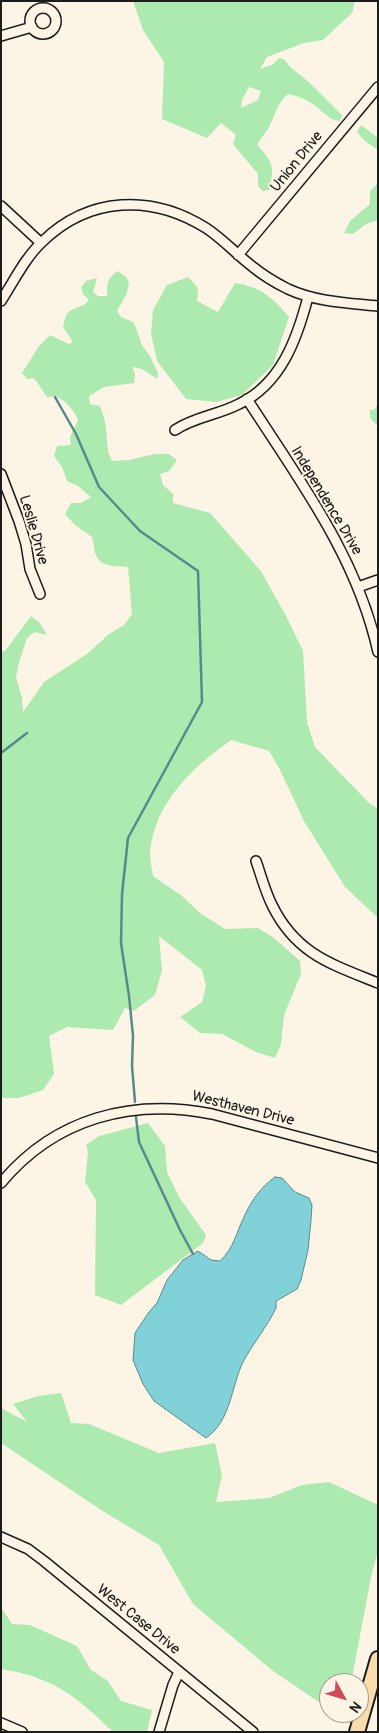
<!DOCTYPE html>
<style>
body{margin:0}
#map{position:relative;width:379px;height:1733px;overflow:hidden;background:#fcf5e5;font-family:Pangolin,sans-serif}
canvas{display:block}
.frame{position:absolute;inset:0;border:2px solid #1c1c1c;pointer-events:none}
.north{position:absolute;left:319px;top:1673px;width:50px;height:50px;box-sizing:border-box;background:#fcf5e5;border:1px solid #a29e95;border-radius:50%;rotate:129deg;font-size:14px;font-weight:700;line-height:20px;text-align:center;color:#1c1c1c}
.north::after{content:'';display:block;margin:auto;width:18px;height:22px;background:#d1495b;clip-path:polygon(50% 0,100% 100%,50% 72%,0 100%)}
</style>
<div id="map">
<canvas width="379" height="1733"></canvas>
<div class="frame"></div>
<div class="north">N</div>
</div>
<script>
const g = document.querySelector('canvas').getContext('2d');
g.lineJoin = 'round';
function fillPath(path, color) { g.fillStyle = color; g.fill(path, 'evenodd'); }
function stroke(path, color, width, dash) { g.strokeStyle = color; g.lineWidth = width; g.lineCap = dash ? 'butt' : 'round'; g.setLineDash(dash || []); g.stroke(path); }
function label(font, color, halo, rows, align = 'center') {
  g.font = font + ' Pangolin,sans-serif'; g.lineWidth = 4; g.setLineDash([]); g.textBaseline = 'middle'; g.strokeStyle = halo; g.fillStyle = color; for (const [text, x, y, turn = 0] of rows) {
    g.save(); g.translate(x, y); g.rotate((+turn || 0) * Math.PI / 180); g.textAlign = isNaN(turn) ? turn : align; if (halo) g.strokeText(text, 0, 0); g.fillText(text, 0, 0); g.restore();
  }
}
fillPath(new Path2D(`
 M133 1H355L352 13 323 40 304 43 267 57 260 69 272 65 279 58 285 60 289 66 310 83 342 115 340 121C329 121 320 108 310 102 303 98 296 96 288 94 277 103 276 113 270 125 267 132 261 137 257 145 273 161 275 168 269 190L263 191 258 186V174L233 144 236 135 221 123 207 138 162 119 164 62 143 30ZM249 87 261 91 258 100 241 108 242 100Z
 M361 125 378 138V150L365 141 357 132Z
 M378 183V220L366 224 353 234 344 233 350 221 370 204V191Z
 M118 271 126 277 129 282 127 293 117 311 121 317 133 322 136 328 142 345 150 356 158 373 157 379 142 369 132 367 135 374 134 383 104 387 89 396 90 404 100 406C102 411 104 417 105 422 108 436 105 448 112 461L129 460 155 454H169L177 460 169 471 160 474 163 485 173 494V503L210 513 261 571 286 616 303 651 307 722 315 747 369 803 378 809V918L345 887 304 821 279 768 269 751 231 740C193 767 154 803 150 853 150 861 152 869 153 876L182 896 200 913 225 929 258 928 274 938 300 961 301 974 284 1015 281 1044 275 1058 256 1052 222 1034 200 1033 180 1017 202 1002 206 986 202 970 159 936 162 970 155 995 134 1011 125 1008 113 1030 67 1027 49 1036 54 1074 43 1090 19 1098H3L1 1096V652L5 651 31 616 39 622 47 635 34 632 27 638 19 662 16 677 22 698 23 712 44 682 87 654 109 634 124 625 132 614 128 567C116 566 100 568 95 553 93 548 94 542 92 537L75 525 65 514 71 503H81L91 497 78 486 67 481 62 467 54 456 57 446 71 445 70 437 78 420C73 408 66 402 56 396L47 397 34 378 27 379 22 373 39 346 50 335 69 344 73 342 63 327C64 324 65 317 67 314 73 306 84 308 89 300L83 294 81 287 86 281 97 278 93 292 98 296H107C107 284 107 278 118 271Z
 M188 277 198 288 197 301 218 312 235 283C261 287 272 297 289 317L273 365 242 395 216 402 186 399 157 361 151 334 153 310 167 285Z
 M378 404V426L370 418V410H374Z
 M148 1123 165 1146 167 1172 179 1197 206 1235 203 1243 121 1305 95 1295 96 1200 85 1182 88 1152 86 1145 99 1136Z
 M61 1393 71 1423 89 1424 159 1453 215 1443 222 1475 216 1502 269 1498 302 1485 329 1482 378 1505V1552L372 1572 351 1683H329V1709L273 1671 193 1604 159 1545 101 1510 1 1443V1408L27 1422 13 1404 38 1396Z
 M1 1607 12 1624 30 1625 77 1646 91 1670 108 1681 121 1701 152 1710 147 1732H113C76 1696 53 1677 1 1669Z`), '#adeab0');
const water = new Path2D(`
 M275 1177 282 1178 295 1192 309 1198 312 1205 311 1220 308 1250 301 1280 297 1289 276 1301V1308C267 1327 253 1343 243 1362 231 1387 231 1421 206 1438L154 1401 143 1384 133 1360 135 1333 149 1312 157 1303 167 1280 183 1260 198 1251 211 1260 220 1261C234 1248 236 1233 244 1217 251 1201 261 1187 275 1177Z`);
fillPath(water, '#81d2d8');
stroke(water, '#59898d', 1);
stroke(new Path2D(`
 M55 397 76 434 99 487 140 531 198 571 202 702 128 838 122 894 121 943 129 996 133 1036 132 1066 135 1102
 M1 753 27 733
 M136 1117 139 1142 180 1230 193 1254`), '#59898d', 2.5);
const minor = new Path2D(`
 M30 21a13 13 0 1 1 26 0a13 13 0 1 1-26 0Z
 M1 36 32 27
 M1 206 41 243
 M238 255 378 87
 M1 301C14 281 25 258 42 242 89 196 152 194 206 228 223 239 237 255 253 267 264 276 276 283 288 289 316 302 348 303 378 306
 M247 399C299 480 357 556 378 652
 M175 430C194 417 218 415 239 404 281 384 297 339 308 297
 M1 474 19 521 26 544 30 569 40 594
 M358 587 378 580
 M256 861C261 875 265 891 272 905 296 954 331 964 378 983
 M1 1183C55 1118 132 1098 212 1114L378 1158
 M1 1537 28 1549 44 1561 253 1732
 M1 1723 22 1732
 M159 1732 173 1685 179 1672`);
const primary = new Path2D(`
 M357 1732 378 1659`);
stroke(minor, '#1c1c1c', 12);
stroke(primary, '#1c1c1c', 18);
stroke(minor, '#fcf5e5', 9);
stroke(primary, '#fbddab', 14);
label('15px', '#1c1c1c', '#fcf5e5', [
 ["Union Drive",297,162,-51],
 ["Independence Drive",326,501,59],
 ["Leslie Drive",33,530,74],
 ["Westhaven Drive",243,1109,14],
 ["West Case Drive",138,1620,39]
]);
</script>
